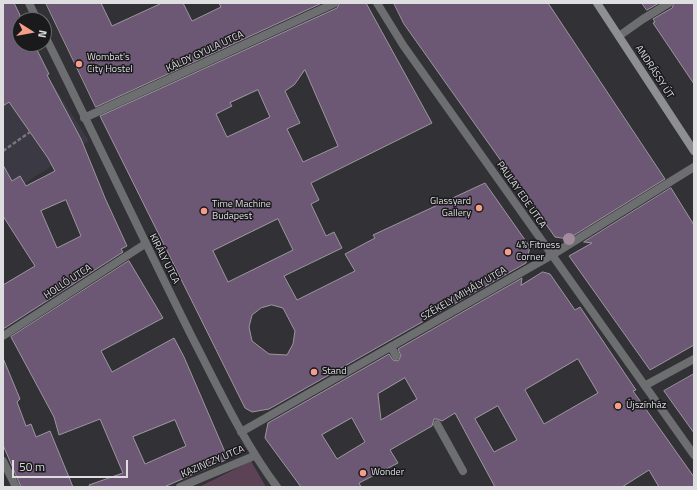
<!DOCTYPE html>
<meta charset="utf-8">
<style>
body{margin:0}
#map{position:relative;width:697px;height:490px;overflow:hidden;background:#323136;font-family:"Titillium Web",sans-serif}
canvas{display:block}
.frame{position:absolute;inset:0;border:4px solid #dedee1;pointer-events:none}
.north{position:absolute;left:12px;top:12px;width:40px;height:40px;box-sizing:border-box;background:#1a191c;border:1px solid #68686b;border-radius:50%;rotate:101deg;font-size:11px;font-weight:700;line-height:16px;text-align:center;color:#dedee1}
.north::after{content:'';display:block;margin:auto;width:14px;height:18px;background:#f49e8a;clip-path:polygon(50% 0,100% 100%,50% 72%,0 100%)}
.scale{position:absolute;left:12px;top:460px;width:116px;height:18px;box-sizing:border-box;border:2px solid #dedee1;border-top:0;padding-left:5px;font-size:12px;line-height:14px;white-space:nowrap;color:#dedee1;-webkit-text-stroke:3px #1a191c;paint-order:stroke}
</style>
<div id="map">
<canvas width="697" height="490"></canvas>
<div class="frame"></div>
<div class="north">N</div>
<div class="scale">50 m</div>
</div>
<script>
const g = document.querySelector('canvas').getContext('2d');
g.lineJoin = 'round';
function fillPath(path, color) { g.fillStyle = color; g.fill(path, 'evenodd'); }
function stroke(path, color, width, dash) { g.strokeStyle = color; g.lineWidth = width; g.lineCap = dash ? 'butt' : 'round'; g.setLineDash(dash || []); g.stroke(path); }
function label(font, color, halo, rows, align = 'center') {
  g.font = font + ' "Titillium Web",sans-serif'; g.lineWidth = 3; g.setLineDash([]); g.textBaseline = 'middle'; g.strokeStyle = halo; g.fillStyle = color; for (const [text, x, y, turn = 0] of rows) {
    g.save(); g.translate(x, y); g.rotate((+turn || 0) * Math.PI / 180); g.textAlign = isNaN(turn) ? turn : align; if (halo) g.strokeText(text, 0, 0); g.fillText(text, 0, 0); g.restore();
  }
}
fillPath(new Path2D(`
 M47 75 89 141 3 198V104Z`), '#3b3943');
fillPath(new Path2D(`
 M251 461 266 487H199Z`), '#5b4255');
const building = new Path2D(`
 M3 3H14L20 15V44H34L49 74 47 75 81 139 105 198 127 246 121 249 123 252 3 329V285L35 266 3 216V165L12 181 20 176 26 186 55 171 48 158 9 102 3 106ZM66 200 81 236 57 248 41 211Z
 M46 3H101L112 26 162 3H183L192 21 221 7 219 3H322L96 107Z
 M340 3H366L432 123 311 183 319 200 311 204 326 236 334 232 342 248 284 276 297 300 355 271 345 254 375 238 373 235 485 183 530 247 526 263 269 409 252 412 245 408 100 116 337 8ZM305 70 338 146 303 162 287 129 300 123 285 91 294 85ZM258 90 270 117 227 137 216 114 232 106 230 103ZM278 219 293 250 228 282 213 251ZM272 305 283 308 295 331 293 344 287 355 269 354 252 341 249 327 252 315 261 308Z
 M394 3H548L665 179 568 239 555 237 404 24Z
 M642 3H659L647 10Z
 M674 3H694V84L653 23 655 22 653 19 672 8Z
 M671 188 694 225V345L650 370 569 256 592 243 584 242Z
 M129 261 163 318 101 351 112 372 174 338 184 357 228 459 164 487H90L89 485 123 473 100 419 59 435 54 417 11 337ZM175 420 186 446 145 464 133 437Z
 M543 272 550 274 575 310 580 307 636 390 633 391 694 477V487H659L649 470 622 487H495L455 413 442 421 437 419H434L432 426 390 450 398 463 359 483 361 487H301L265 438 268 423 389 354 393 360 398 361 401 356 398 349 522 278 521 285ZM578 359 598 393 544 424 525 390ZM405 378 417 399 381 420 378 394ZM498 406 517 440 494 452 475 419ZM352 418 365 442 337 459 322 435Z
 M3 358 20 399 17 402 26 426 31 424 36 437 50 431 73 487H21L3 445Z
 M694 374V433L664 391Z`);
fillPath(building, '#6c5874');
stroke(building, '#9b979d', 1);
stroke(new Path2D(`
 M3 151 30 132`), '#77777b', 2.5, [4, 2]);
stroke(new Path2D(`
 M391 347 396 356
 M437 424 463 471`), '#6d6e70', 8);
stroke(new Path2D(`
 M29 3 37 20
 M377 3 403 45 694 455
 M44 34C94 134 141 235 191 335 218 387 242 440 277 487
 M619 36 643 19 669 3
 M84 118 335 3
 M3 336 145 244
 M646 385 694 359
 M241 432 552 255 694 167
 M3 461 16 487
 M180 487 254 456`), '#6d6e70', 8);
stroke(new Path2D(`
 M597 3 694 151`), '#8e8f93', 8);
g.fillStyle = '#a38b9e';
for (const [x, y] of [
 [569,239]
]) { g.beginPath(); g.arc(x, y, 6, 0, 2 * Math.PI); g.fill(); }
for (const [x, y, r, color] of [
 [79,64,4,"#f49e8a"],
 [479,208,4,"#f49e8a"],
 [204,211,4,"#f49e8a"],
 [508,252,4,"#f49e8a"],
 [314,372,4,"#f49e8a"],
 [618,406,4,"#f49e8a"],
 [363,473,4,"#f49e8a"]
]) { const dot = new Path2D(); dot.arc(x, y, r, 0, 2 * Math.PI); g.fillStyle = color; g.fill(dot); stroke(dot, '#1a191c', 1.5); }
label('10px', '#dedee1', '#1a191c', [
 ["KÁLDY GYULA UTCA",205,52,-25],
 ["ANDRÁSSY ÚT",654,72,57],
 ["PAULAY EDE UTCA",521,195,55],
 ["KIRÁLY UTCA",164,259,63],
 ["HOLLÓ UTCA",68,282,-33],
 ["SZÉKELY MIHÁLY UTCA",464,294,-30],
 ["KAZINCZY UTCA",213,462,-23]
]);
label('10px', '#dedee1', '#1a191c', [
 ["Wombat's",87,58],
 ["City Hostel",87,70],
 ["Glassyard",471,202,"right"],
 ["Gallery",471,214,"right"],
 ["Time Machine",212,205],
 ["Budapest",212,217],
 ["4% Fitness",516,246],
 ["Corner",516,258],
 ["Stand",322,372],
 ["Újszínház",626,406],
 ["Wonder",371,473]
], 'left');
</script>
